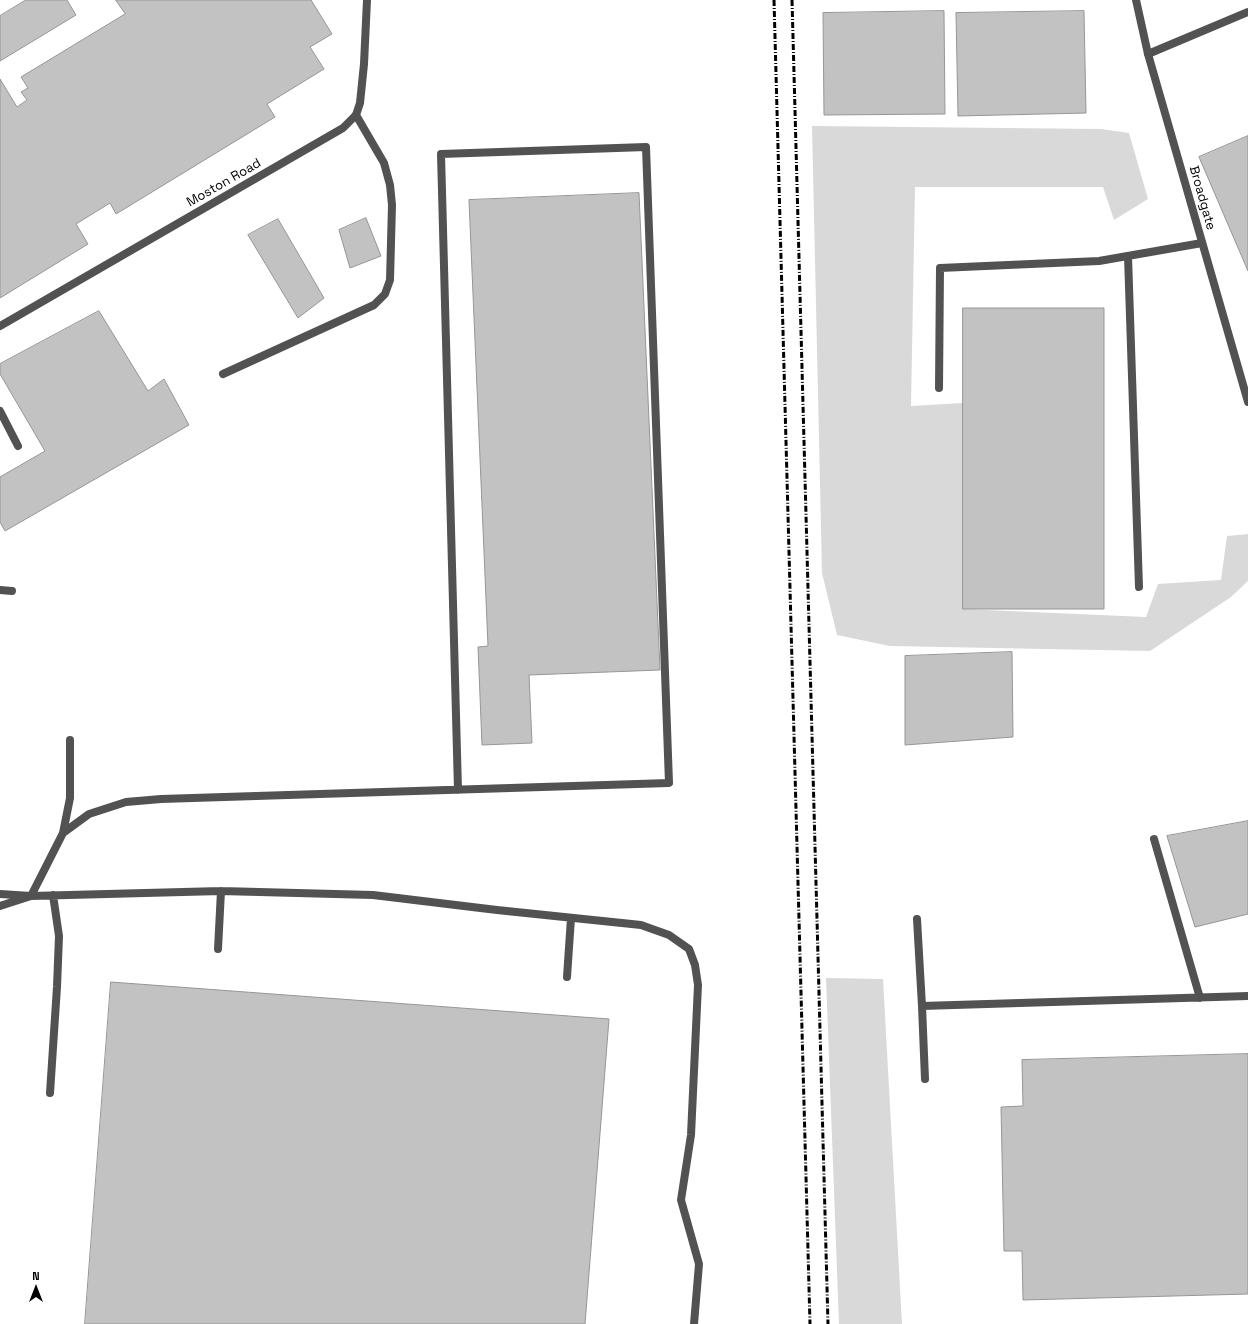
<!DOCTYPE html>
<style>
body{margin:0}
#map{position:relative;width:1248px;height:1324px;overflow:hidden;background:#fff;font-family:"Space Grotesk",sans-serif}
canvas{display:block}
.north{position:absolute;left:16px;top:1268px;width:40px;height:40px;-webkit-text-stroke:3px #fff;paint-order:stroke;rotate:0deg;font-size:11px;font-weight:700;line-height:16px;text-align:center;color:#000}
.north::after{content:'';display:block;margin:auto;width:14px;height:18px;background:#000;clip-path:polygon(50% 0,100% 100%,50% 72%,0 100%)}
</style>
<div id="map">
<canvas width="1248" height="1324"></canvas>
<div class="north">N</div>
</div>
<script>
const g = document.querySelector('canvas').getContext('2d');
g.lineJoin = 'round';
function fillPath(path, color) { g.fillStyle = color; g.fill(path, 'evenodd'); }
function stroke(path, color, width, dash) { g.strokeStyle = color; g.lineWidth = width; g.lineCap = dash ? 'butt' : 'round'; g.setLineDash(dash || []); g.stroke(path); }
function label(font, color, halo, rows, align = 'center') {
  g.font = font + ' "Space Grotesk",sans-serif'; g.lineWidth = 3; g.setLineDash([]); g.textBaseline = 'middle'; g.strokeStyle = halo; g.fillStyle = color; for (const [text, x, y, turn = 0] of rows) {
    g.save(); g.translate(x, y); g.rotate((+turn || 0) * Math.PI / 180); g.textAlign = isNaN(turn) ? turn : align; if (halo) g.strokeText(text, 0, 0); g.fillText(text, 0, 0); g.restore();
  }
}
fillPath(new Path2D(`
 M812 126 1101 129 1129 133 1148 199 1114 220 1103 187H915L911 406 963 403V609L1146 617 1158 584 1221 580 1227 536 1248 534V581L1231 597 1150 651 890 646 837 635 822 573Z
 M826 978 883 979 902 1324H839Z`), '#d9d9d9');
const building = new Path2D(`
 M26 0H67L76 15 0 61V16Z
 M116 0H311L332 34 310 47 324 69 267 104 275 117 116 214 110 203 76 224 88 244 0 298V79L17 107 27 100 21 92 28 88 21 77 125 14Z
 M944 11 945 114 824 115 823 13Z
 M1084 11 1086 113 958 116 956 13Z
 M1248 136V271L1199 157Z
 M639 193 660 670 529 675 532 743 482 745 478 647 488 646 469 200Z
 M366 218 381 256 350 268 339 230Z
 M278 219 324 298 298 318 248 235Z
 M963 308H1104V609H963Z
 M99 311 148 391 164 379 189 425 5 531 0 522V477L45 451 0 374V364Z
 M1012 652 1013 737 905 745V656Z
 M1248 821V914L1195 927 1167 836Z
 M111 982 609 1019 585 1324H85Z
 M1248 1054V1294L1023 1300 1022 1251H1004L1001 1107 1023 1106 1022 1060Z`);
fillPath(building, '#c2c2c2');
stroke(building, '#969696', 1);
stroke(new Path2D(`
 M1148 54 1248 12
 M1128 256 1139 587
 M223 374 374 305 385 294 390 280 392 205 390 185 384 163 356 115
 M939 388 940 268 1099 261 1202 243
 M0 411 18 446
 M0 590 12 591
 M63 833 70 798V740
 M1154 839 1200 998
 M0 894 31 896 221 891 373 895 497 910 641 925 669 935 689 949 695 965 698 985 691 1135 681 1200 699 1264 694 1324
 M0 906 31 896 63 833 89 814 126 802 161 799 669 783 646 147 441 154 458 790
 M917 919 922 1006 1248 996
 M218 949 221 891
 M567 977 571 918
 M922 1006 925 1079
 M50 1093 57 987 59 936 53 895`), '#525252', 8);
stroke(new Path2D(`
 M0 326 343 128 356 115 360 103 364 64 367 0`), '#525252', 8);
stroke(new Path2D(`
 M1136 0 1148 54 1248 402`), '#525252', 8);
stroke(new Path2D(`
 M774 0 810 1324
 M792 0 828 1324`), '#000', 3, [6, 2, 1, 2]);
label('13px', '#000', '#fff', [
 ["Moston Road",224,183,-30],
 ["Broadgate",1202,198,74]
]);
</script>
